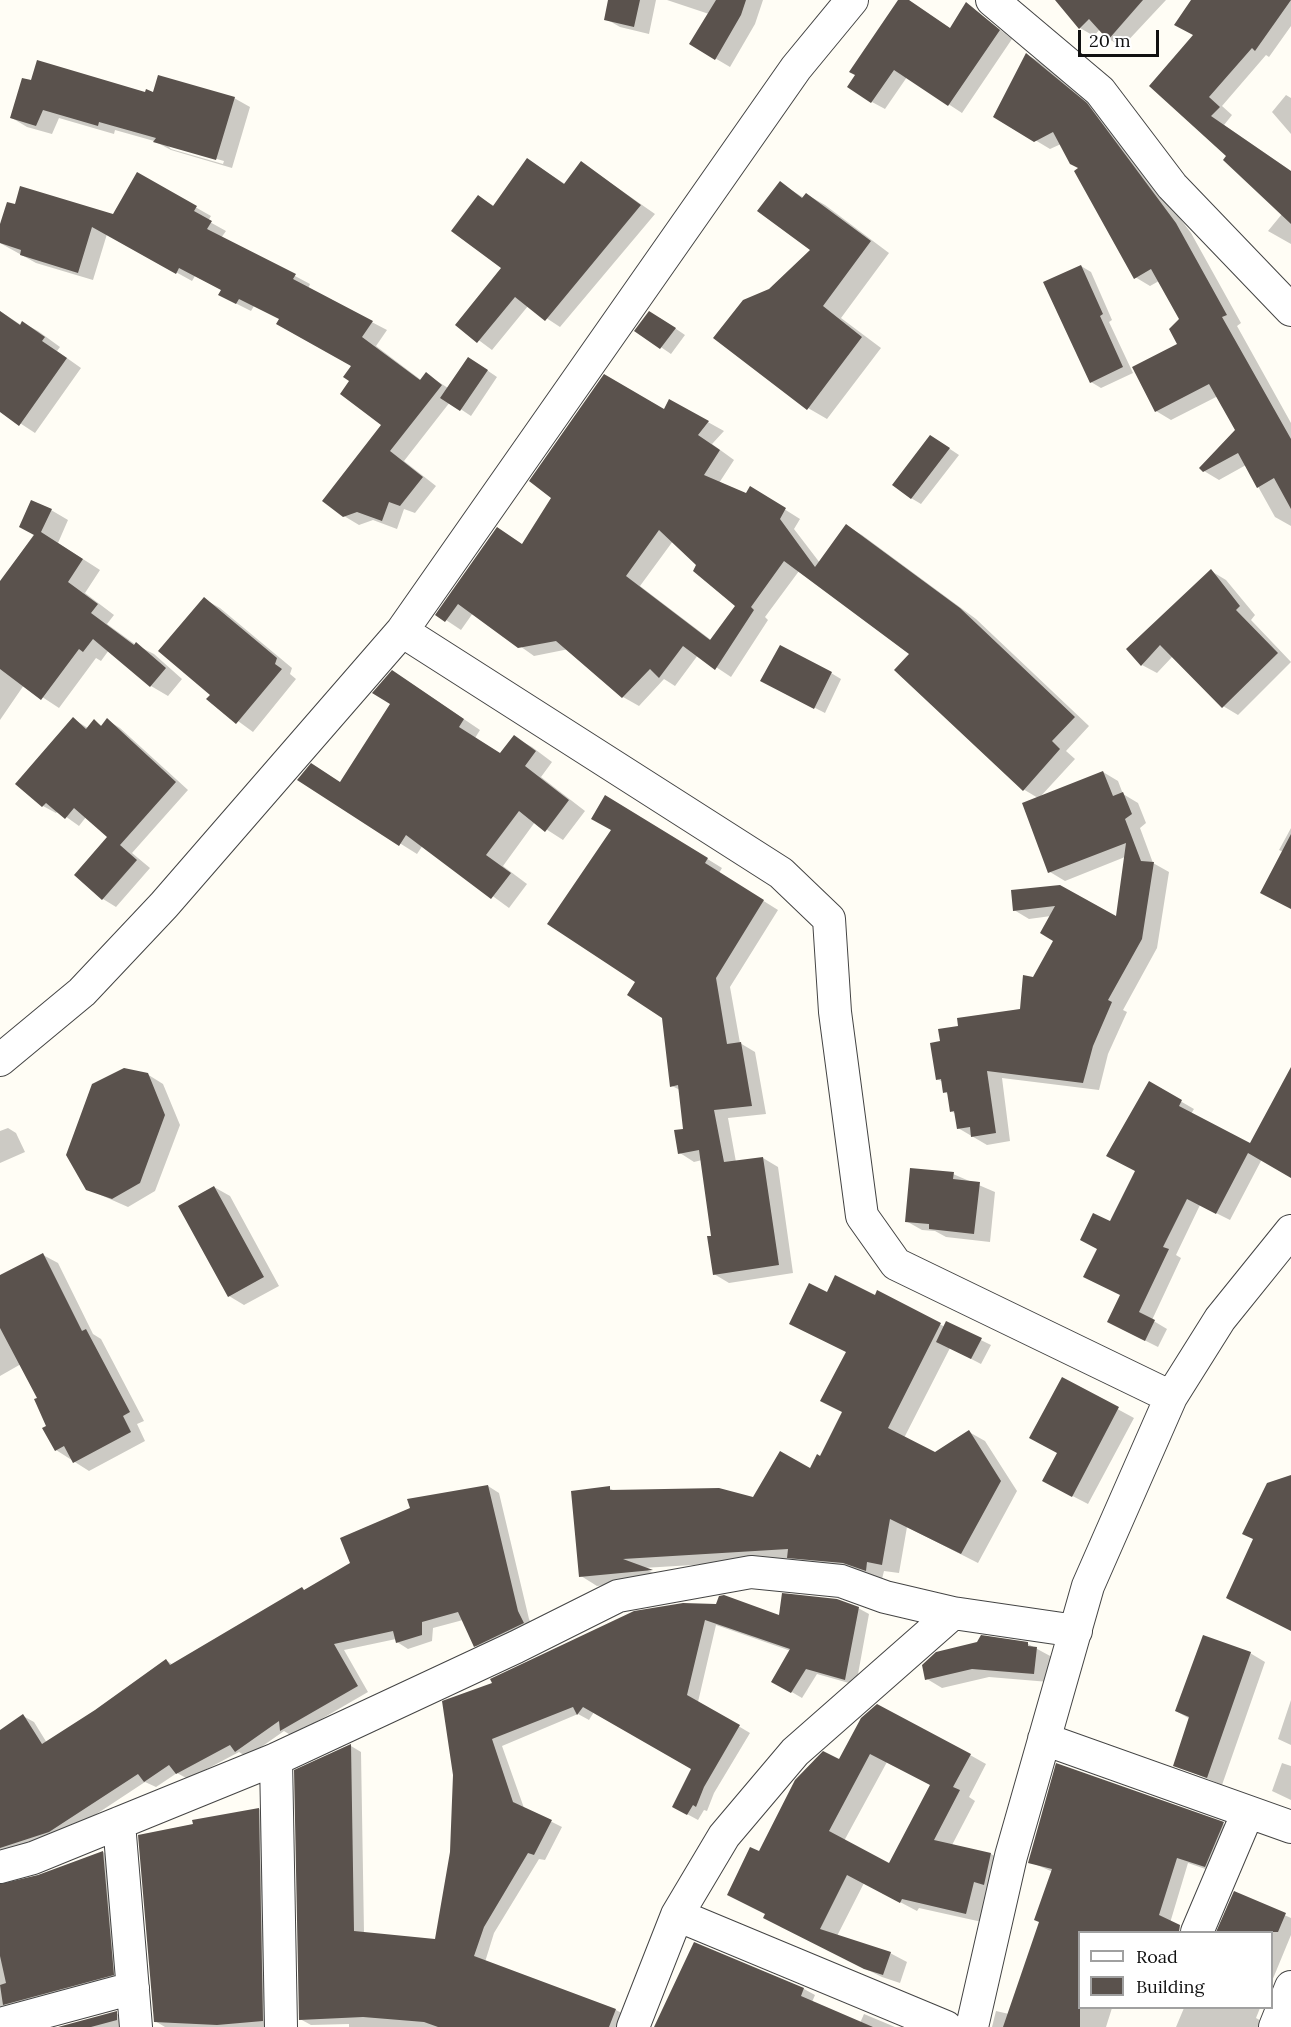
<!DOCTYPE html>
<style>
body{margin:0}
#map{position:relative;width:1291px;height:2027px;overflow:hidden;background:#fffdf5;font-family:Lora,serif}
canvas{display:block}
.legend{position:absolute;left:1078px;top:1931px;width:195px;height:78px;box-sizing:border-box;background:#fff;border:2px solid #a0a0a0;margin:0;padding:8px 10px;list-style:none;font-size:18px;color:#111}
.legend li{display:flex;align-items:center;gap:12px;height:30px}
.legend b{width:30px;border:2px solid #a0a0a0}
.scale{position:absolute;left:1078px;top:30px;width:81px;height:27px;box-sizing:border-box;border:3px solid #111;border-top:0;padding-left:8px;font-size:18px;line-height:21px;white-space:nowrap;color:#111;-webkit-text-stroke:4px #fff;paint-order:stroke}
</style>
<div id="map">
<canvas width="1291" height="2027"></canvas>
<ul class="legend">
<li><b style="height:8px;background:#fff"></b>Road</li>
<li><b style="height:16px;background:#5a524d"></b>Building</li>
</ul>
<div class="scale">20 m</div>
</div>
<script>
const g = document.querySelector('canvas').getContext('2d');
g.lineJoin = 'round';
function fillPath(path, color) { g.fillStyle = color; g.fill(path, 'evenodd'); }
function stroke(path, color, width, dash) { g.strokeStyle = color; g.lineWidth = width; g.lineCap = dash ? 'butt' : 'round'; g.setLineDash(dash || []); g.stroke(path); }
fillPath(new Path2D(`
 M610 0H656L649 34 620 27 606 19Z
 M667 0H763L755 24 730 67 691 44 709 14Z
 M900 0H907L951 29 967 4 1012 39 962 113 907 77 885 109 872 102Z
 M1074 0H1166L1122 47 1109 39 1100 29 1094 36 1080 28 1065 9Z
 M1193 0H1291V26L1269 57 1266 55 1222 106 1232 115 1224 125 1291 171V244L1268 231 1282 214 1229 155 1151 86 1195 35Z
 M1027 55 1042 63 1102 114 1191 233 1241 323 1237 326 1291 423V526L1275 517 1246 465 1219 480 1204 471 1237 430 1218 396 1171 420 1156 411 1179 344 1180 319 1159 281 1150 286 1135 277 1080 168 1061 144 1050 149 995 116Z
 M23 79 146 94 234 98 250 107 232 168 171 150 154 141 115 130 114 134 59 118 52 134 27 127 12 118ZM167 145 224 161 223 164 171 149Z
 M1286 95 1291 98V134L1272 112Z
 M528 160 565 184 582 163 655 214 560 327 528 306 492 350 457 324 503 268 479 197 494 206Z
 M137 174 211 216 208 221 226 231 221 238 295 276 310 284 308 289 387 330 376 346 421 380 426 374 448 388 478 364 497 377 471 416 450 402 404 461 436 486 415 513 404 509 397 529 373 520 359 525 344 516 383 425 351 381 353 366 281 319 254 306 251 311 235 303 222 290 195 276 192 281 107 234 93 280 36 263 0 243V229L114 216Z
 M780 183 804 198 806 194 825 205 889 253 841 318 881 348 827 419 808 408 770 290 812 250Z
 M1081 266 1091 272 1112 320 1109 322 1133 373 1101 388 1091 382Z
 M0 311 21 325 23 323 38 331 60 347 57 351 81 368 35 433 0 410Z
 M660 318 685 335 671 354 636 330Z
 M670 401 724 431 712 444 734 460 719 483 747 495 765 497 800 519 794 529 820 563 847 526 862 535 976 619 1089 726 1066 751 1075 759 1040 797 1103 772 1118 781 1123 794 1138 803 1146 823 1140 828 1153 863 1169 872 1157 948 1123 1010 1127 1012 1108 1054 1099 1090 1002 1078 1010 1141 987 1145 958 1128 956 1114 951 1111 948 1094 944 1092 943 1082 937 1079 942 1042 959 1027 1021 1010 1034 978 1055 940 1051 916 1029 919 1014 910 1013 891 1117 919 1125 857 1065 881 1050 872 1038 798 1023 789 911 654 799 571 765 617 768 620 731 677 698 655 675 686 664 679 639 706 623 697 569 649 534 656 473 613 461 630 437 614 523 545 665 411ZM673 541 738 606 711 640 640 586Z
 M941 443 959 455 921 504 911 498Z
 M51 510 68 520 58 543 100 570 85 593 114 615 107 624 136 645 154 654 182 679 168 696 151 686 109 650 101 661 96 658 59 708 24 685 0 720V583Z
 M1211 571 1226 580 1255 615 1251 620 1291 662 1238 715 1223 706 1173 656 1157 673 1142 665Z
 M204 599 220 608 292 668 290 674 296 679 253 732 208 699 212 694Z
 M831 673 841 679 825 713 772 686Z
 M409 682 480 730 475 738 501 754 514 737 532 747 552 762 541 777 585 811 563 840 535 822 503 866 527 884 509 908 423 845 417 854 299 780 341 783Z
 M73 719 88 728 94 721 102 726 107 720 120 728 188 790 132 853 150 868 116 907 103 899 76 875 109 837 86 817 79 826 58 811 56 813 43 806Z
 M620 805 722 868 719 873 778 910 730 987 740 1043 755 1052 766 1114 728 1118 736 1162 763 1158 778 1167 793 1273 729 1283 714 1274 713 1237 702 1160 694 1162 680 1153 685 1130 680 1090 672 1086 664 1017 637 982 613 829Z
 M1291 828V908L1283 852 1279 850Z
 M147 1074 163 1084 180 1125 155 1191 128 1207 87 1189Z
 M1149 1083 1194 1109 1191 1114 1250 1145 1291 1083V1176L1262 1159 1230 1220 1200 1205 1176 1255 1181 1258 1152 1320 1167 1329 1158 1347 1122 1329V1296L1111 1223 1137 1171Z
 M8 1128 16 1133 25 1152 0 1163V1131Z
 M953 1174 995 1192 990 1242 946 1237 935 1231 922 1230 906 1221Z
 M214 1187 230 1196 279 1286 244 1305 229 1296Z
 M43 1255 58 1263 93 1334 101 1339 144 1421 137 1424 145 1441 89 1471 56 1450 39 1398 21 1364 0 1376V1276Z
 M878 1292 945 1327 946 1323 991 1345 981 1364 950 1348 904 1438 935 1453 969 1432 985 1441 1017 1491 978 1563 907 1527 899 1573 884 1571 882 1579 861 1572 805 1566 792 1559 643 1568 666 1579 597 1586 581 1576 609 1488 615 1491 754 1499 810 1470 820 1458 843 1412 847 1352 791 1324 828 1294 875 1297Z
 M1062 1379 1134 1418 1088 1504 1059 1489 1064 1455Z
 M488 1486 499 1493 529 1619 534 1629 486 1652 475 1646 463 1620 433 1628 432 1641 408 1649 397 1642 396 1639 344 1650 368 1692 292 1736 284 1731 247 1757 239 1752 188 1779 177 1773 156 1787 145 1782 60 1838 0 1859V1732L23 1716 34 1722 47 1743 96 1712 166 1660 173 1665Z
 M858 1608 869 1614 856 1685 817 1674 802 1698 773 1681 791 1651 716 1625 698 1702 750 1733 714 1793 707 1811 704 1810 698 1820 674 1807 693 1768 594 1712 589 1720 578 1714 502 1746 524 1808 562 1827 545 1860 539 1859 494 1933 485 1962 616 2010 627 2016 622 2027H349V2024L311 2025 300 2019 351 1746 361 1752 364 1933 436 1940 494 1684 634 1613 780 1617Z
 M1028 1644 1052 1657 1049 1682 989 1677 942 1688 927 1679Z
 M1250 1653 1265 1662 1222 1785 1175 1765 1190 1719 1176 1711Z
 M1291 1700V1745L1278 1739Z
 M862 1719 970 1755 986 1764 969 1797 975 1801 952 1845 991 1854 1007 1863 982 1922 919 1908 917 1911 864 1883 837 1936 890 1953 907 1962 900 1983 882 1977 781 1927 767 1914 760 1853 840 1761ZM887 1762 932 1785 889 1865 844 1841Z
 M1282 1763 1291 1766V1800L1272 1791Z
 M1057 1764 1223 1824 1235 1830 1217 1873 1188 1863 1170 1923 1173 1925 1172 1932H1080V2008H1112L1106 2027H992L996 2011 1009 2014 1041 1922 1053 1872 1030 1862Z
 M259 1809 269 1815 273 2027H165L155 2021 195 1825Z
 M103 1852 114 1859 124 1980 0 2016V1886L38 1877Z
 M1235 1893 1291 1918V1935L1272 1981V1932H1217Z
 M695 1944 804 1989 815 1995 812 2002 860 2023 864 2014 895 2027H656Z
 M1184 2008H1260L1256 2018 1263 2022 1261 2027H1176Z
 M116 2013 127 2019 128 2027H64Z`), '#0003');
fillPath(new Path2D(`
 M608 0H640L634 27 604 20Z
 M716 0H746L741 15 715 60 689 44Z
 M898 0H909L950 28 966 2 1000 30 948 106 894 70 871 103 847 87 855 75 849 72Z
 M1055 0H1143L1108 40 1089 19 1079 29Z
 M1191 0H1291L1255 51 1252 48 1209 97 1220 107 1211 116 1291 171V224L1223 160 1226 156 1149 86 1193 35 1174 25Z
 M1026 53 1087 103 1176 223 1227 315 1222 317 1291 439V509L1274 478 1257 488 1238 453 1203 472 1199 468 1235 430 1209 384 1155 412 1132 367 1177 344 1169 329 1179 319 1151 269 1134 279 1074 171 1078 168 1070 164 1053 132 1034 142 993 117Z
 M37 60 145 92 146 89 153 92 158 75 235 97 216 160 153 142 156 138 99 122 98 126 43 110 36 126 10 118 22 78 31 80Z
 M527 158 564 184 581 161 641 205 545 321 515 297 477 343 455 325 501 268 451 231 478 195 493 206Z
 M137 172 197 206 194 211 212 221 207 229 296 274 293 279 373 321 362 337 420 380 426 372 442 385 390 451 423 477 400 506 389 502 382 521 357 512 343 517 322 501 381 425 340 394 349 381 343 377 351 366 276 324 279 319 239 299 236 304 218 295 221 290 179 268 176 274 92 227 78 273 20 255 21 250 0 243V224L7 202 15 204 20 186 113 214Z
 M780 181 802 198 806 193 871 241 823 306 862 337 807 410 713 338 743 300 769 289 810 250 757 211Z
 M1081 265 1103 314 1100 316 1123 367 1090 383 1043 282Z
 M0 311 20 325 22 321 45 337 42 341 67 358 19 426 0 412Z
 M649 311 676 328 660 349 634 331Z
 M468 357 488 370 460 411 440 398Z
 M604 374 664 409 669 399 709 421 698 435 720 450 704 475 746 493 750 486 786 508 780 519 815 567 846 524 960 608 1075 717 1052 741 1060 749 1023 791 894 670 909 654 784 561 751 607 754 610 715 670 683 646 659 678 650 669 622 698 556 641 518 648 458 604 445 622 435 615 497 527 522 544 551 498 529 481ZM659 530 696 565 693 571 735 606 710 640 626 576Z
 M930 435 950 448 911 499 892 485Z
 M31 500 52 509 41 532 83 559 68 582 98 604 91 613 134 645 136 642 166 668 150 687 93 639 83 652 79 649 41 700 0 669V581L34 535 19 527Z
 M1211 569 1240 606 1236 610 1278 653 1222 708 1160 645 1141 666 1126 649Z
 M204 597 277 658 275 664 282 669 236 724 206 699 210 695 158 651Z
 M780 645 832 672 814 709 760 681Z
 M392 670 464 719 459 727 500 753 514 735 536 751 525 766 569 800 545 832 519 811 486 855 511 873 491 899 406 835 399 846 297 780 311 763 340 782 390 704 372 693Z
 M73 717 86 729 94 719 101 726 107 718 176 782 120 845 137 860 102 900 74 875 107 837 74 808 65 819 46 803 42 807 15 784Z
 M1103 771 1113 796 1123 792 1132 814 1125 819 1141 861 1154 862 1142 939 1108 1000 1112 1002 1093 1046 1083 1083 987 1071 996 1133 971 1137 970 1127 957 1129 954 1111 950 1112 947 1092 943 1093 941 1079 936 1080 930 1043 940 1041 938 1029 958 1026 957 1018 1020 1009 1023 975 1033 977 1053 941 1040 933 1055 906 1013 911 1011 890 1060 885 1116 916 1126 843 1048 873 1022 803Z
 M605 795 708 858 705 863 764 900 716 978 727 1044 741 1042 752 1106 714 1110 724 1162 763 1157 779 1265 713 1275 707 1236H711L699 1150 678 1154 674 1130 683 1129 678 1085 670 1087 662 1018 627 995 635 982 547 924 611 830 591 819Z
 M1291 834V909L1260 893Z
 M1291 1067V1178L1248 1153 1216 1214 1187 1199 1163 1247 1169 1249 1139 1312 1155 1320 1145 1341 1107 1322 1120 1295 1083 1277 1097 1249 1080 1240 1093 1213 1110 1221 1135 1171 1106 1156 1149 1081 1182 1100 1179 1106 1250 1143Z
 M124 1068 148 1073 165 1115 140 1183 112 1199 86 1190 66 1155 92 1084Z
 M910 1168 954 1172 953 1179 980 1182 974 1234 929 1229V1224L905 1222Z
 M214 1186 264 1277 228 1297 178 1206Z
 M43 1253 82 1331 86 1329 130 1412 123 1416 131 1432 73 1463 64 1446 55 1451 42 1428 46 1426 34 1399 37 1398 0 1328V1275Z
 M835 1275 875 1295 877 1290 941 1323 888 1428 935 1452 969 1430 1001 1481 961 1554 890 1519 882 1565 867 1562 866 1571 843 1563 787 1558 788 1549 623 1559 653 1570 579 1577 571 1491 610 1486V1490L719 1488 753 1497 780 1451 810 1468 817 1454 820 1456 842 1412 820 1401 846 1352 789 1324 809 1283 827 1292Z
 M946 1321 982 1338 971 1359 936 1342Z
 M1062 1377 1119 1407 1072 1497 1042 1481 1057 1453 1029 1438Z
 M1291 1475V1631L1226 1598 1253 1539 1242 1534 1267 1483Z
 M488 1485 518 1611 524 1623 474 1647 458 1612 422 1622V1635L396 1643 393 1631 334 1644 358 1686 280 1731 279 1721 235 1752 230 1745 176 1774 169 1765 144 1782 138 1774 49 1832 0 1848V1730L23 1714 42 1744 95 1710 166 1659 170 1665 302 1587 304 1590 350 1563 340 1538 410 1508 407 1499Z
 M782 1593 837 1599 859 1607 845 1680 806 1669 791 1693 771 1682 790 1649 705 1620 687 1695 740 1725 704 1787 696 1807 693 1805 687 1815 672 1807 691 1769 583 1707 577 1715 573 1707 492 1739 513 1802 552 1820 534 1855 528 1853 484 1927 474 1956 616 2009 609 2027H438L424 2022 363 2017 299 2020 294 1770 351 1744 354 1931 435 1939 450 1852 453 1775 442 1701 492 1683 490 1679 634 1611 683 1603 716 1604 719 1596 724 1595 779 1615Z
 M981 1635 1028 1642V1646L1037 1647 1034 1674 972 1669 925 1680 922 1665 936 1652 977 1642Z
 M1203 1635 1251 1652 1207 1778 1173 1766 1189 1717 1175 1711Z
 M877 1704 971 1754 953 1787 960 1790 934 1840 991 1853 984 1885 974 1882 966 1914 902 1899 900 1903 847 1875 820 1929 891 1952 883 1975 864 1969 763 1918 765 1914 727 1895 750 1847 759 1851 795 1780 823 1751 839 1759 861 1718ZM870 1754 930 1785 889 1863 829 1831Z
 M1056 1763 1224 1822 1205 1867 1177 1858 1159 1915 1180 1925 1179 1932H1080V2027H1003L1039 1922 1034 1920 1052 1869 1028 1863Z
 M259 1808 263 2021 217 2025 154 2022 138 1835 193 1824 192 1820Z
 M103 1851 114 1975 3 2005 0 1985 6 1983 0 1956V1884L38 1875Z
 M1234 1891 1286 1913 1278 1932H1216Z
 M694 1942 804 1988 801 1996 873 2027H654Z
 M117 2011V2020L91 2027H58Z`), '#5a524d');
const minor = new Path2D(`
 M992 0 1100 91 1172 186 1291 310
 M402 631 781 873 829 919 835 1012 862 1216 896 1264 1171 1397
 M0 1060 82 992 164 905 402 631 796 68 852 0
 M1044 1739 1291 1827
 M276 1759 281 2027
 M119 1823 136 2027
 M0 1867 33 1858 276 1759 516 1647 618 1596 751 1572 841 1581 885 1597 953 1613 1076 1631
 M677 1915 946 2027
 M1197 1932 1248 1812
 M0 2024 133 1988
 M633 2027 677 1915 724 1836 795 1752 953 1613
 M972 2027 1011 1856 1088 1586 1171 1397 1220 1319 1291 1231
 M1275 2027 1291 1987`);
stroke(minor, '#444', 34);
stroke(minor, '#fff', 32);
</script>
